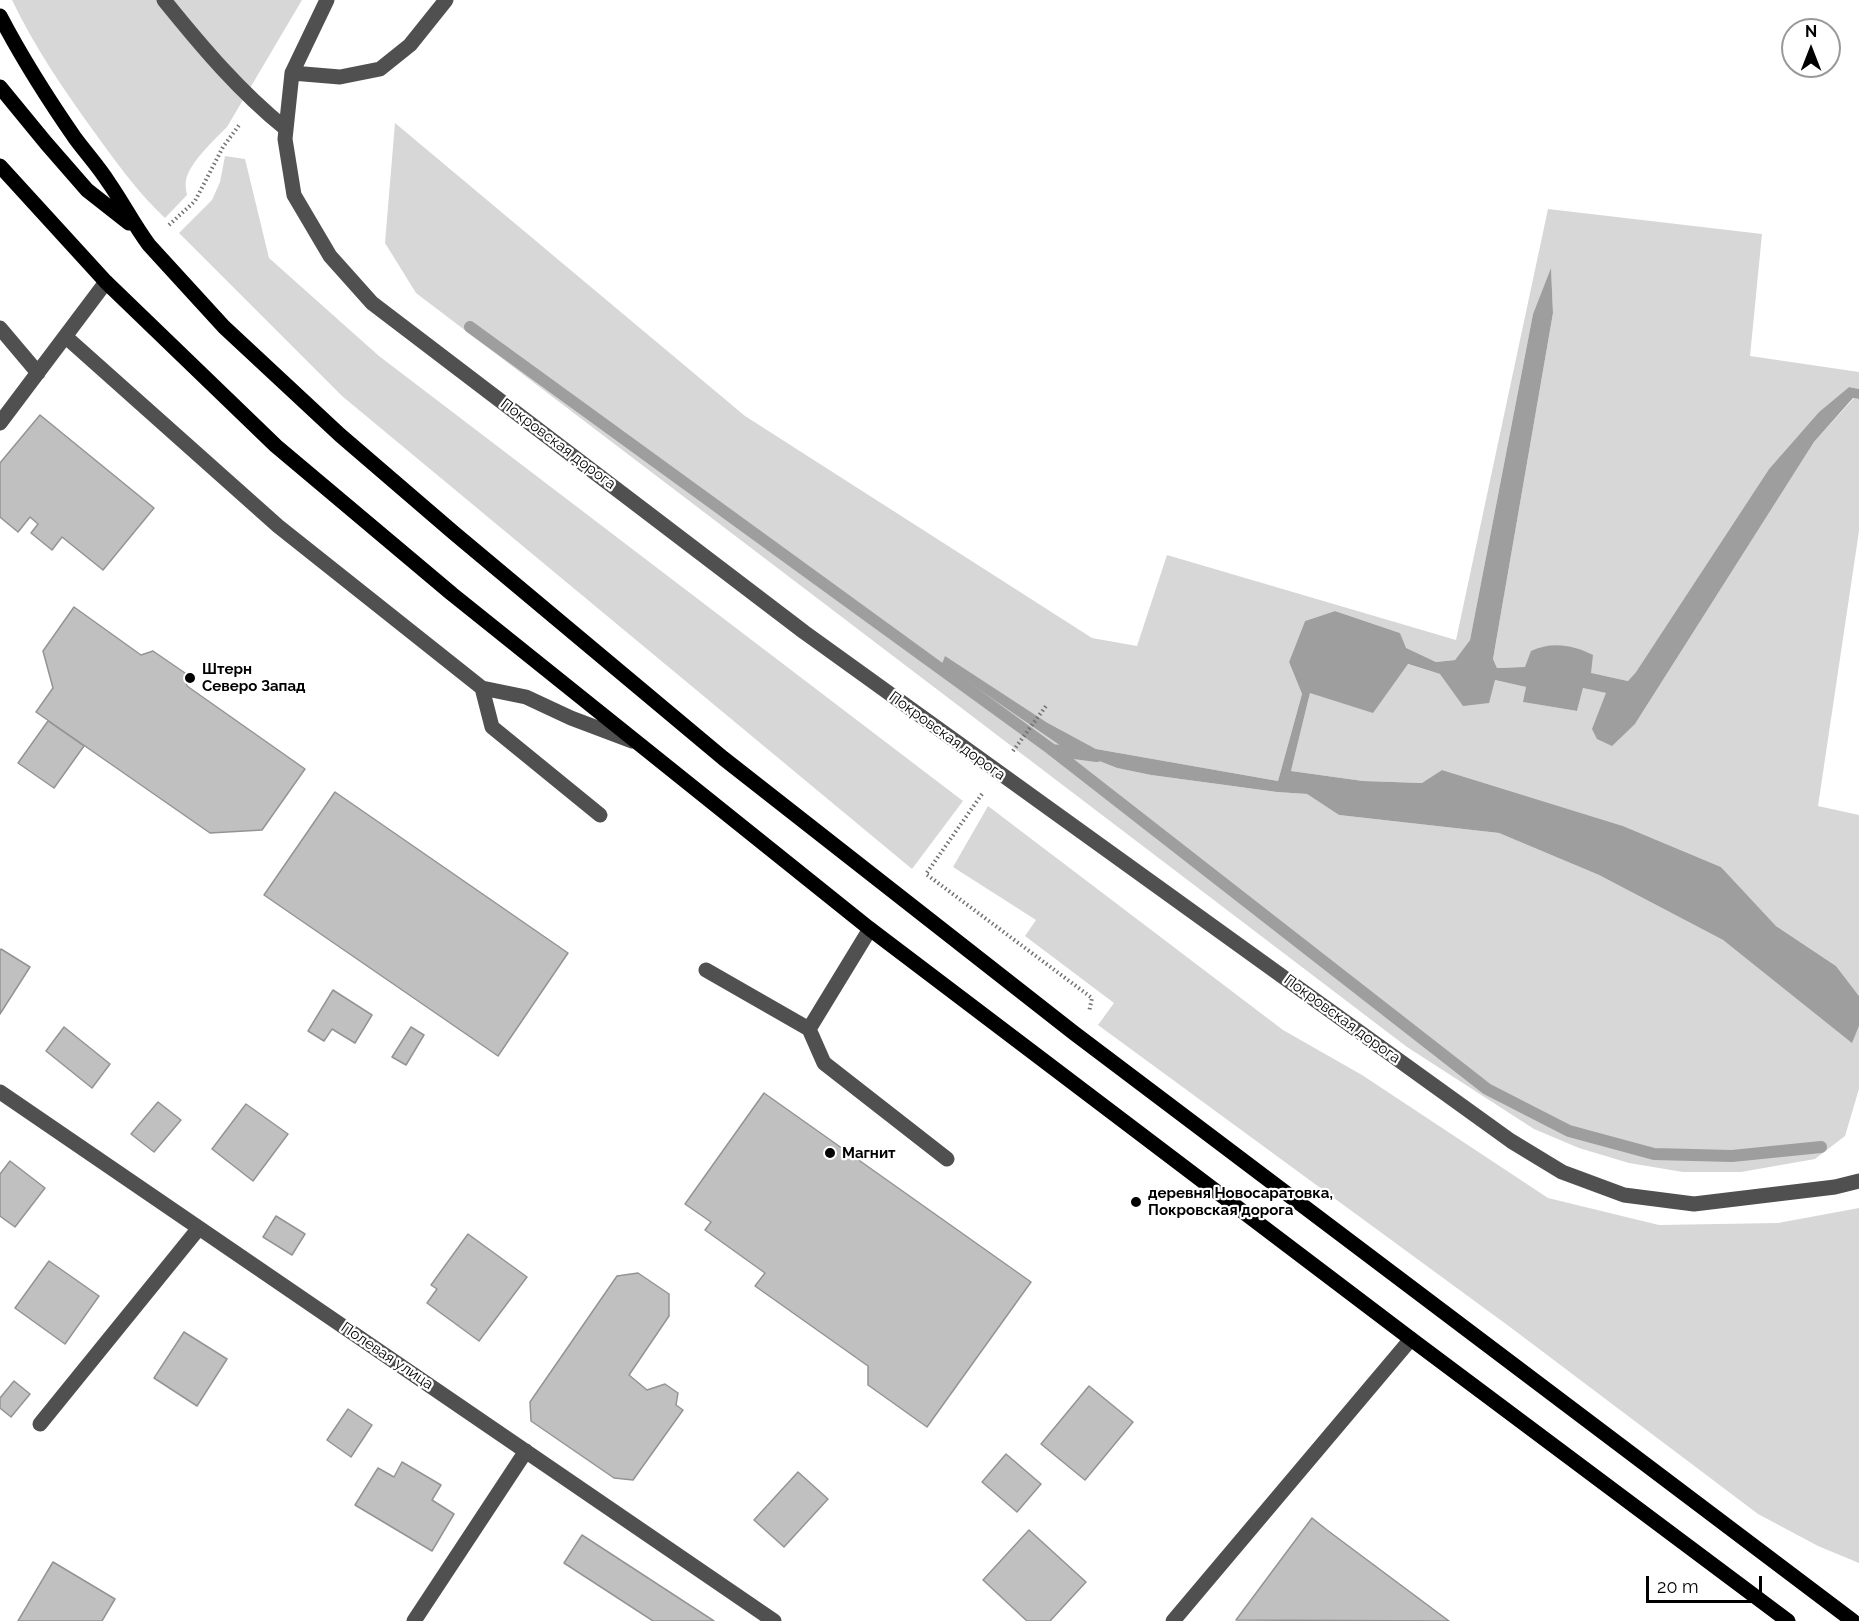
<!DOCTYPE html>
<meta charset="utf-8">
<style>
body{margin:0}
#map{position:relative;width:1859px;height:1621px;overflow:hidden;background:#fff;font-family:Raleway,sans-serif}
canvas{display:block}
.north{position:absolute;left:1781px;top:18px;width:60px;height:60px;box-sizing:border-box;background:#fff;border:2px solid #999;border-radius:50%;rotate:0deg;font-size:16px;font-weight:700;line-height:24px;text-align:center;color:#000}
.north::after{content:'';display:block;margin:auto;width:21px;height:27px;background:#000;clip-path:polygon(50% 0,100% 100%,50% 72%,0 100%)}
.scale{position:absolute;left:1646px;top:1576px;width:116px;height:27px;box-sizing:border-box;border:3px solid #000;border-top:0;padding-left:8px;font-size:18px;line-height:21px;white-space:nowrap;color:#000;-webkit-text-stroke:4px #fff;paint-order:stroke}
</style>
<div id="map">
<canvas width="1859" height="1621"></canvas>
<div class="north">N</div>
<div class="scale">20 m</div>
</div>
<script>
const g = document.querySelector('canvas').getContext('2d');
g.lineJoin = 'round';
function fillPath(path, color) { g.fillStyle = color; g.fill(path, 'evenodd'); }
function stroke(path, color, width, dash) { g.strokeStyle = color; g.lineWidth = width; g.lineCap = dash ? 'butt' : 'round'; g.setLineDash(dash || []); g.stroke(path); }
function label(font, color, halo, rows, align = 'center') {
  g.font = font + ' Raleway,sans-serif'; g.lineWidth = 4.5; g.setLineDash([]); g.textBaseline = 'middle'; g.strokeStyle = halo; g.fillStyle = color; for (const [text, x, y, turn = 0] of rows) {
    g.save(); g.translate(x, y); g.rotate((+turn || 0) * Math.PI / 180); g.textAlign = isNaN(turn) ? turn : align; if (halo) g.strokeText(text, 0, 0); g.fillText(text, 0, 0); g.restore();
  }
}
fillPath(new Path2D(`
 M12 0H302L227 127C214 140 190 162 186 180 185 185 186 190 187 195L165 218C138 193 116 162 95 133 64 90 35 48 12 0Z
 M395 123 745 416 1092 638 1137 646 1167 555 1456 640 1548 209 1762 234 1750 356 1859 372V389L1849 387 1819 412 1769 469 1636 672 1628 681C1585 671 1542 666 1497 668L1493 659 1553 313 1551 269 1533 314 1470 640 1455 660 1436 662 1405 648 1400 633 1335 611 1305 621 1289 662 1302 694 1278 781 1096 749 1046 722 1061 746 1117 768 1151 775 1277 792 1307 794 1339 815 1499 833 1599 875 1723 940 1852 1042 1859 1026V1089L1845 1136 1815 1159 1741 1172H1683L1629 1163 1579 1148 1534 1129 1407 1047 416 293 385 243Z
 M225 156 245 159 269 258 379 356 963 801 912 869 342 396 179 233 212 200 220 182Z
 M1854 398 1859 399V531L1818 806 1859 815V996L1836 966 1776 926 1721 867 1623 826 1442 770 1423 783 1363 781 1291 771 1310 693 1407 664 1440 674 1495 680 1526 687 1524 702 1577 711 1583 688 1606 693 1635 724 1814 442Z
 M988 806 1283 1030 1362 1075 1548 1198 1659 1225 1778 1223 1859 1208V1563L1818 1546 1758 1514 1510 1327 1098 1025 1114 1003 1025 936 1036 920 953 867Z`), '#d7d7d7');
fillPath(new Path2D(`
 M1551 268 1553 313 1493 659 1497 668 1525 667 1531 651C1551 641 1574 645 1593 655L1591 673 1628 681 1636 672 1769 469 1819 412 1849 387 1859 389V399L1853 398 1814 442 1635 724 1612 746 1597 739 1592 729 1606 693 1583 688 1577 711 1523 702 1526 687 1495 680 1489 703 1463 706 1440 674 1408 664 1373 713 1310 693 1291 771 1363 781 1422 783 1442 770 1623 826 1721 867 1776 926 1836 966 1859 996V1026L1852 1043 1723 940 1599 875 1499 833 1339 815 1307 794 1277 792 1151 775 1117 768 1061 746 942 664 945 656 1046 722 1096 749 1278 781 1302 694 1289 662 1305 621 1335 611 1400 633 1406 648 1436 662 1455 660 1470 640 1533 314Z`), '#9e9e9e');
stroke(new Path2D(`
 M470 327 1051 749 1487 1089 1569 1131 1654 1154 1732 1156 1821 1147
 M1052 750 1097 756`), '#9e9e9e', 12);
const building = new Path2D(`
 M40 415 154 508 103 570 62 537 52 550 31 533 38 524 30 517 18 532 0 517V463Z
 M74 607 141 655 153 651 185 673 187 686 305 769 262 830 210 833 36 712 53 688 43 651Z
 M48 721 84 746 54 788 18 763Z
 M335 792 568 953 498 1056 264 895Z
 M1 949 30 967 0 1014V950Z
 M333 990 372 1015 355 1043 332 1029 324 1041 308 1031Z
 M64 1027 110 1064 92 1088 46 1051Z
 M411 1027 424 1035 406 1065 392 1057Z
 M764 1093 1031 1282 927 1427 868 1385V1366L755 1286 765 1273 705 1230 711 1222 685 1204Z
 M158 1102 181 1120 154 1152 131 1134Z
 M246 1104 288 1134 253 1181 212 1149Z
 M10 1161 45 1188 15 1227 0 1216V1174Z
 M276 1216 305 1234 292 1255 263 1237Z
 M468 1234 527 1277 479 1341 427 1303 437 1289 431 1285Z
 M49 1261 99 1296 65 1344 15 1308Z
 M638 1273 669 1294V1316L629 1375 647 1390 665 1384 678 1393 676 1405 683 1410 633 1480 614 1478 531 1421 530 1402 617 1276Z
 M184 1332 227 1359 197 1406 154 1378Z
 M14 1381 30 1394 11 1417 0 1408V1398Z
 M1089 1386 1133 1422 1085 1480 1041 1444Z
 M348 1409 372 1425 351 1457 327 1440Z
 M1006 1454 1041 1484 1017 1512 982 1482Z
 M402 1462 441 1485 432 1500 454 1514 432 1551 355 1505 378 1468 394 1477Z
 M798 1472 828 1499 784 1547 754 1520Z
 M1312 1518 1327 1530 1449 1621 1236 1620Z
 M1029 1530 1086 1582 1050 1621H1027L983 1580Z
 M582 1535 714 1621H653L564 1563Z
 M53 1562 115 1599 102 1621H18Z`);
fillPath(building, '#c0c0c0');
stroke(building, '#949494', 1.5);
stroke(new Path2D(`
 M169 225 195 201 223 147 240 124
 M1013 751 1046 706
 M982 794 926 874 1092 998 1089 1012`), '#727272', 4, [1.5, 3]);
stroke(new Path2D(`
 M164 0C202 47 239 91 286 129
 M327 0 292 73 285 139 294 195 330 256 372 303 804 632 1511 1141 1562 1172 1624 1195 1694 1204 1835 1187 1859 1181
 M292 73 340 77 380 69 410 45 446 0
 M0 328 38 373
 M66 337 278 526 482 688 526 697 571 718 632 741
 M0 423 106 282
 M482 688 492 727 600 815
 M706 970 809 1029 870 929
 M809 1029 824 1063 947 1159
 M0 1092 774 1621
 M40 1424 199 1228
 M414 1621 526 1451
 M1173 1621 1411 1339`), '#505050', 15);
stroke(new Path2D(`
 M0 16C22 58 48 99 75 138 86 153 99 167 109 183 123 203 134 225 149 245L224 327 340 435 454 533 723 758 1074 1033 1853 1621
 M0 87 46 143 87 190 129 223
 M0 166 106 282 276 446 452 594 870 929 1411 1339 1788 1621`), '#000', 15);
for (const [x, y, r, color] of [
 [190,678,6,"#000"],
 [830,1153,6,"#000"],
 [1136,1202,6,"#000"]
]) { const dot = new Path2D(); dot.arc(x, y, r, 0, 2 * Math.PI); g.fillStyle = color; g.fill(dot); stroke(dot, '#fff', 2); }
label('15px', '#000', '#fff', [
 ["Покровская дорога",558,444,37],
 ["Покровская дорога",947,736,36],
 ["Покровская дорога",1342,1019,36],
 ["Полевая улица",387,1356,34]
]);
label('bold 15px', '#000', '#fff', [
 ["Штерн",202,669],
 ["Северо Запад",202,686],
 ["Магнит",842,1153],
 ["деревня Новосаратовка,",1148,1193],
 ["Покровская дорога",1148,1210]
], 'left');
</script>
